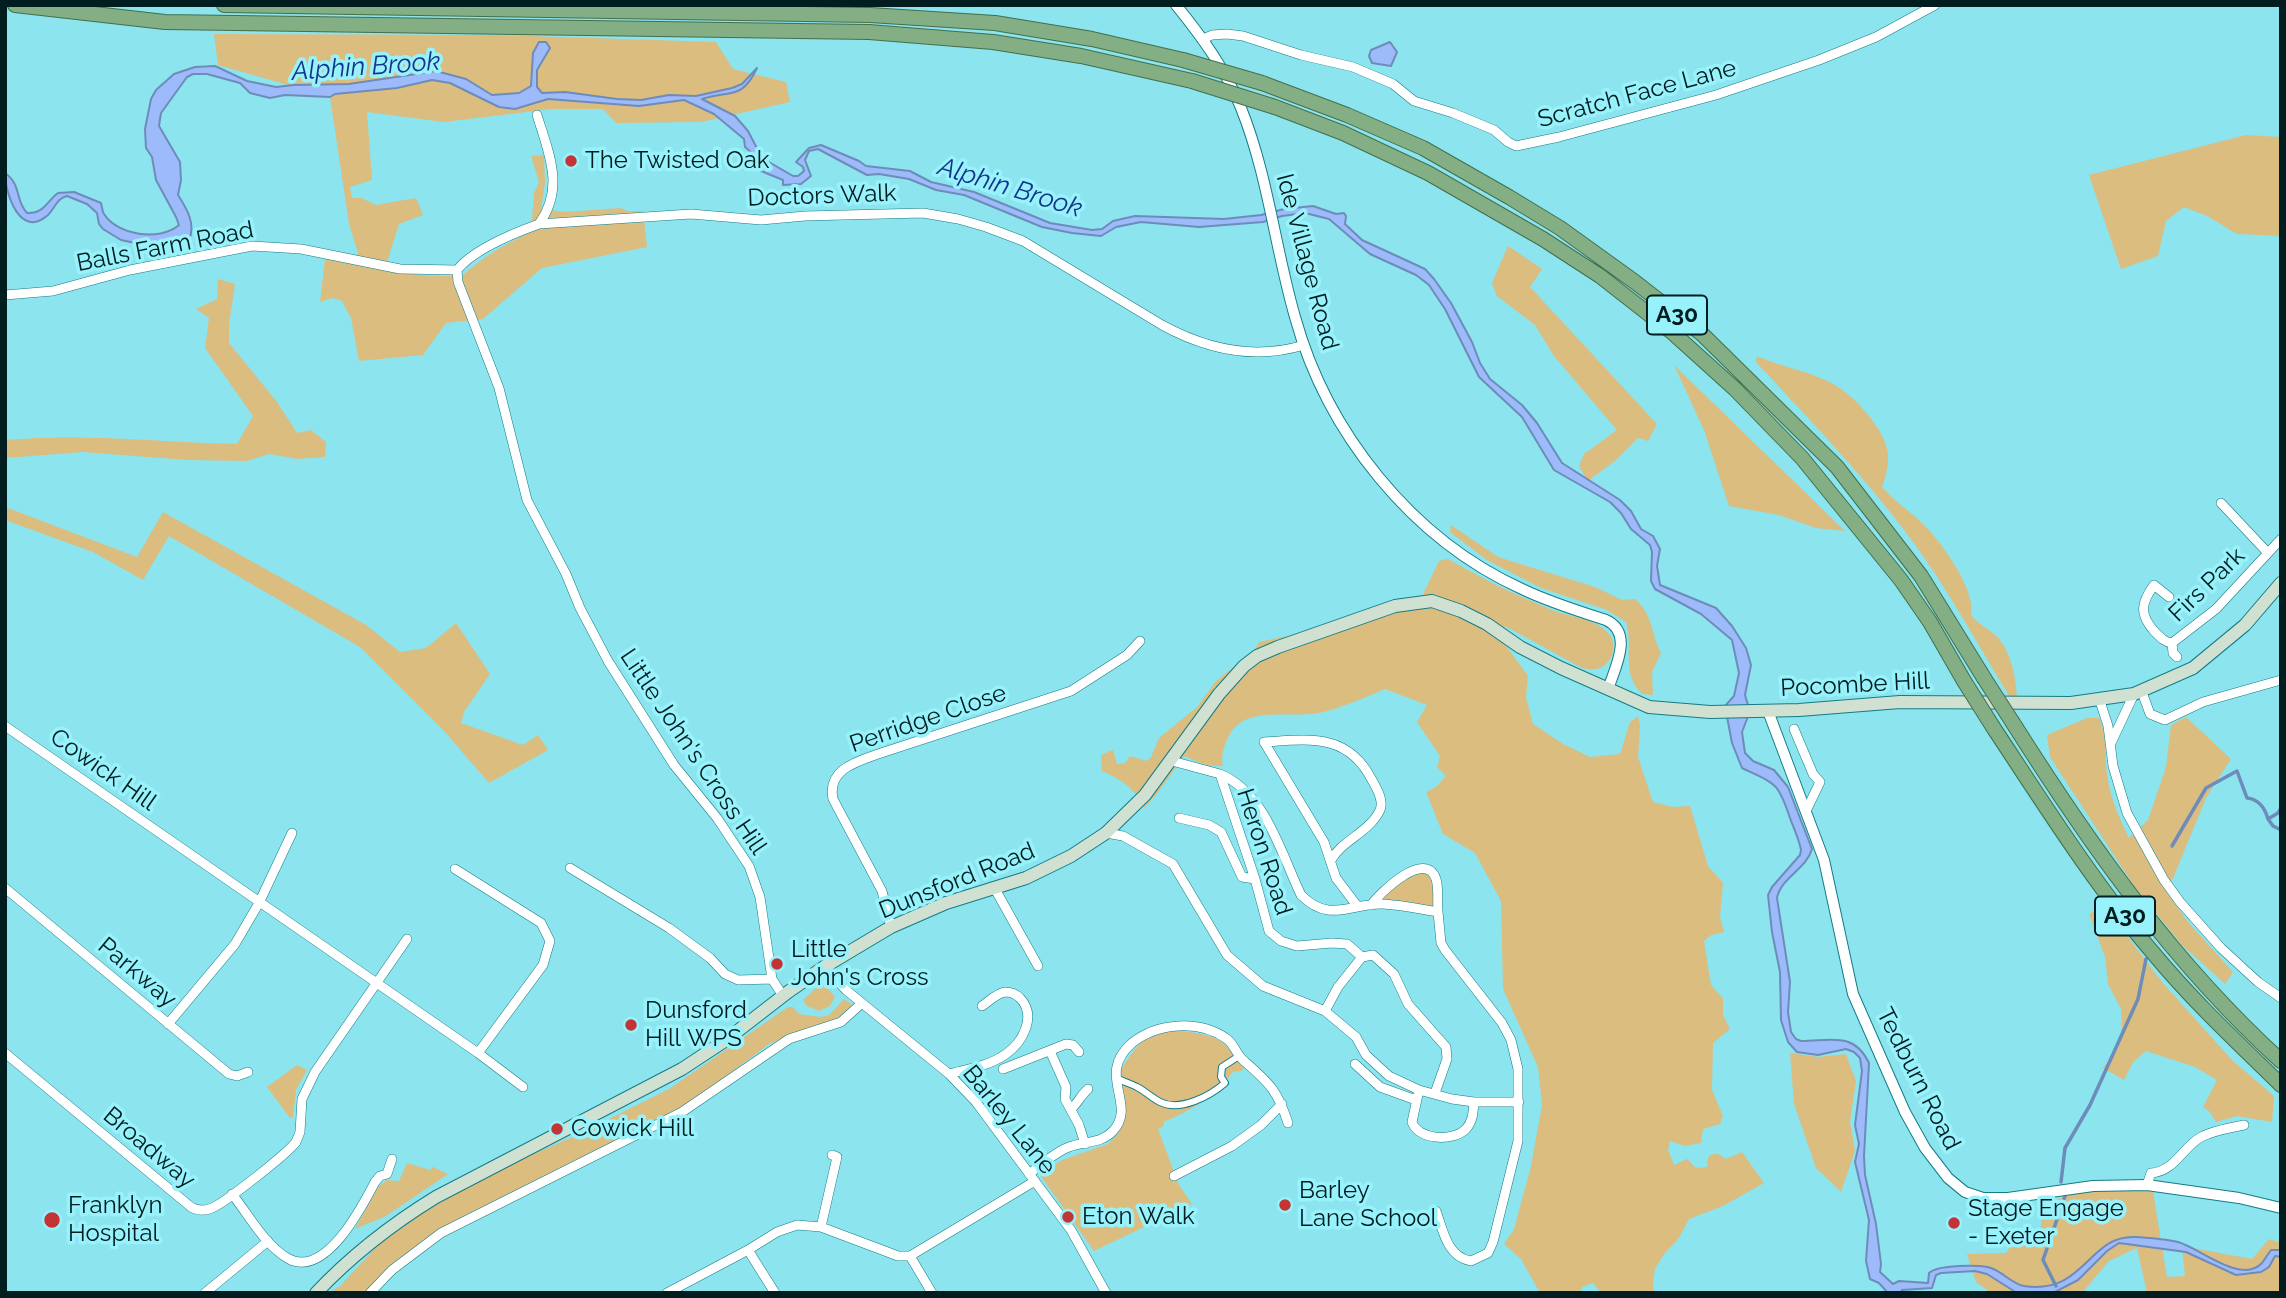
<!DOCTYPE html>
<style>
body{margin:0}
#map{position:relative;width:2286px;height:1298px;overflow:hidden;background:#8be4ee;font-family:Raleway,sans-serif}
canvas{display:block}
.frame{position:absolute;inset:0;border:7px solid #011d20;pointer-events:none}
</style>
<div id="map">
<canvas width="2286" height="1298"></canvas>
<div class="frame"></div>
</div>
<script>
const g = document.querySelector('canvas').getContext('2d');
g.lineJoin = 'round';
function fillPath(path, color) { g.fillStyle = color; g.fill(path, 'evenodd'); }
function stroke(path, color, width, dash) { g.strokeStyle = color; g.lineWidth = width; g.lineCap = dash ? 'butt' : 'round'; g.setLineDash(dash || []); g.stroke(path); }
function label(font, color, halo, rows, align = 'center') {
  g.font = font + ' Raleway,sans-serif'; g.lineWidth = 7; g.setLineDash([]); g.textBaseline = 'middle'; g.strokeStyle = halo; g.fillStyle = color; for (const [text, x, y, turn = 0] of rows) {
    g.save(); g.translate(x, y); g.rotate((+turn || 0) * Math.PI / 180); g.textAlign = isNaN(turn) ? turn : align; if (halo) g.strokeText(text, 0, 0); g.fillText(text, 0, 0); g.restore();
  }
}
fillPath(new Path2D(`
 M214 34 497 35 716 42 733 69 786 82 790 102 701 122 616 123 603 109H551L444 122 367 112 372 180 350 187 352 198H361L376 205 416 198 423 215 399 224 387 262V271L432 276H462C484 256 505 244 531 232L534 193 539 182 531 156 544 155 545 183 541 209 565 212 621 208 627 211H643L647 247 542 268 483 319 446 323 423 355 359 361 351 318 341 300 332 298 320 302 325 259 350 264 358 253 349 224 330 97 218 65Z
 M2281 134V236L2237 234 2207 216 2184 207 2166 221 2158 256 2121 269 2089 175 2246 135 2280 137Z
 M1508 246 1542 269 1530 287 1657 424 1648 441 1638 438 1616 460 1588 481 1579 466 1584 454 1617 430 1554 356 1535 325 1497 296 1492 283Z
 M218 279 235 284 229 324V343L277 402 297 433 311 430 326 442 325 457 297 459 269 454 247 461 187 460 83 452 5 458V440C83 433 160 442 237 444L253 416 205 348 209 318 196 309 217 299Z
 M1757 356C1781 367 1810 371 1833 384 1853 394 1883 428 1887 449 1890 460 1886 477 1882 487 1894 501 1910 511 1923 524 1940 540 1977 591 1971 615 1978 624 1984 626 1993 633 2010 646 2016 676 2017 697L2011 699C1986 658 1962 615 1936 575 1885 497 1819 430 1756 362Z
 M1674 365 1845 531 1816 528 1779 515 1729 506 1704 430Z
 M5 507 137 557 163 512 366 625 400 652 426 648 456 623 490 674 464 712 461 723 523 745 538 735 548 750 489 783 444 731 360 647 169 536 143 580 93 552 5 520Z
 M1451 525 1498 557 1595 587 1622 600 1635 599C1654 616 1650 632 1661 653L1652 672 1653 695 1642 694C1620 672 1634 648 1626 622L1607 610 1541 588 1487 560 1450 532Z
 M1448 559C1481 578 1515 595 1550 609 1568 617 1596 618 1609 634 1616 643 1614 656 1607 663 1599 671 1592 670 1582 668L1505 626 1504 643 1528 676 1526 697 1533 724 1563 744 1590 757 1620 754 1630 722 1638 716 1640 725 1638 757 1653 802 1673 807 1690 806 1708 866 1723 883 1720 917 1724 932 1711 935 1704 941 1711 985 1723 998V1015L1730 1029 1713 1043 1712 1090 1723 1116 1720 1124 1703 1129 1701 1143 1685 1146 1670 1141 1668 1150 1674 1165 1687 1159 1696 1168 1707 1167 1708 1157C1716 1151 1719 1154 1726 1159L1742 1152 1764 1183 1723 1206 1689 1219 1679 1238 1664 1254 1655 1269 1653 1280 1654 1293H1601L1593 1283 1582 1287 1580 1293H1540L1521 1259 1504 1244 1514 1229 1531 1166 1542 1105 1538 1067 1503 989 1501 901 1475 853 1443 834 1426 792 1436 787 1446 776 1437 767 1440 756 1417 722 1427 705 1385 689C1363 698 1342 708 1319 713 1287 719 1242 703 1227 740 1223 750 1221 755 1223 766H1208L1184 756 1156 795 1144 808C1135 788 1122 780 1102 771L1101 755 1113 750 1117 764 1125 763 1130 756 1147 761 1151 757 1159 738 1197 707 1216 681 1254 651 1259 642 1310 631 1320 639 1404 609 1423 607 1424 592 1439 561Z
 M2186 717 2231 759 2206 798 2167 893 2188 922 2233 972 2225 984 2182 945 2134 886 2050 757 2047 735 2087 718H2099C2108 737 2104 759 2108 780 2111 800 2120 819 2129 838L2148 820 2166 767 2171 725Z
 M1424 872 1433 879 1435 906 1432 908 1381 899 1411 874Z
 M2105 907 2162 982 2232 1060 2274 1096 2272 1122 2237 1116 2216 1122 2210 1112 2203 1107 2217 1080 2195 1067 2146 1051 2133 1062 2124 1080 2103 1068 2117 1051 2122 1027 2121 1009 2108 984 2105 957 2089 914Z
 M817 987H826L835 997 830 1006 819 1011 807 1006 803 1000Z
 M844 999 851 1004 852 1009 835 1021 815 1025 769 1044 693 1101 661 1119 455 1221 396 1261 365 1293H329L340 1286 379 1244 423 1212 510 1164 577 1135 669 1089 788 1007H793L799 1014 820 1017 829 1015Z
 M1175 1030C1192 1033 1218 1033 1229 1049 1234 1055 1238 1061 1244 1068L1241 1071 1233 1072 1227 1079 1226 1085C1207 1100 1186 1113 1163 1122L1164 1126 1158 1129 1179 1185 1192 1204 1094 1251 1040 1175 1062 1160 1108 1144C1136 1120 1116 1105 1119 1077 1120 1066 1143 1037 1153 1034 1159 1032 1168 1032 1175 1030Z
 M1790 1053 1818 1057 1846 1054 1856 1081 1850 1121 1855 1151 1841 1192 1816 1168 1794 1104Z
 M297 1065 307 1070 296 1090 293 1117 290 1118 267 1087Z
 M407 1163 430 1170 433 1167 448 1174 386 1216 355 1229 378 1187 387 1180 399 1181Z
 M2128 1187 2153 1192 2167 1277 2185 1276 2182 1246 2252 1259 2269 1239 2281 1243V1293H2147L2137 1248 2109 1261 2082 1293H1991L1976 1282 1967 1254 2006 1253 2015 1240 2040 1232 2044 1203 2083 1191Z`), '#dbbd80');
const water = new Path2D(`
 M539 42H546L550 48 537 70V87L542 93 565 92 617 99 641 100 669 95 696 96 732 88 742 84 757 68C742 100 731 90 702 99L735 116 748 131 762 158 793 176H798L804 171 803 167 796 162 809 148 821 145 859 161 866 166 910 171 931 182 974 192 1050 223 1092 230 1102 229 1113 221 1135 216 1224 219 1261 215 1284 209 1313 206 1336 214 1344 213 1346 216 1345 224 1362 240 1425 269 1434 279 1451 303 1472 342 1480 363 1490 379 1522 405 1537 423 1562 463 1620 500 1631 511 1641 529 1653 536 1660 549 1657 566 1660 585 1716 608 1732 626 1746 648 1751 665 1745 695 1748 705 1747 719 1742 732 1745 753 1753 761 1774 770 1788 787 1812 849C1806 870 1781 877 1777 898L1790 982 1788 1012 1791 1032 1796 1039 1801 1041C1830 1041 1854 1031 1869 1063L1864 1156 1865 1175 1876 1224 1881 1264 1880 1272 1893 1284 1899 1281 1928 1283 1929 1273C1937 1265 1980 1264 1991 1268 2003 1272 2012 1284 2024 1286 2086 1295 2088 1234 2136 1237 2151 1238 2165 1239 2178 1242 2200 1248 2241 1285 2262 1263 2265 1259 2268 1254 2271 1250H2281V1257L2275 1256 2269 1267 2261 1272 2236 1275 2186 1252 2119 1243 2107 1251 2078 1280 2053 1293H2017L1987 1274 1975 1271 1941 1273 1936 1275 1932 1288 1902 1290 1900 1293H1888L1879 1283 1870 1279 1866 1261 1869 1220 1855 1162 1859 1144 1855 1125 1862 1071 1860 1058 1854 1052 1846 1049 1818 1055 1797 1052 1788 1042 1781 1020 1780 972 1772 932 1768 895 1772 887 1800 855 1801 850C1799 839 1794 829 1790 818 1778 782 1776 784 1742 768L1732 743 1725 706 1734 696 1739 673 1732 640 1701 614 1655 589 1651 581 1652 552 1650 545 1631 529 1621 513 1610 502 1554 470 1522 417 1479 377 1445 309 1429 285 1416 275 1370 254 1329 219 1305 213 1282 216 1263 222 1199 227 1141 222 1116 227 1101 236 1072 233 1042 227 964 195 936 190 909 179 879 174 867 175 818 149 809 151 805 160 811 176 801 184 783 185V180L761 171 753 154 745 147 744 139 714 114 684 100 639 106 548 99 515 109 499 107 450 83 432 80 397 88 335 94 330 97 285 95 270 98 250 93 240 83 207 74H193L187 77 161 113 160 119 159 126 180 162 181 180 178 195C187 209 196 224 189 240H180L154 247 121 240 103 229 99 224 97 213 87 204 67 196C56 199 56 207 48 215 20 240 5 193 5 173 22 185 15 201 27 213 44 214 47 201 58 193L74 192 101 203C102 207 102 211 104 214 117 235 159 242 179 225L176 217 156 180 152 157 146 148 145 129 151 99 156 90 174 74 195 67 215 66 247 81 276 87 294 85 349 84 436 71 466 79 492 95 519 93 531 86 533 53Z
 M1390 42 1397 52 1391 66 1372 63 1369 56 1371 50Z`);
fillPath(water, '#9dbbfa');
stroke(water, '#6e8cb9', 2);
stroke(new Path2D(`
 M2268 819 2273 826 2281 830
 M2172 846 2206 788 2237 771 2247 798C2258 799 2265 808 2268 819L2278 813 2281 808
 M2061 1182 2065 1148 2090 1105 2138 999 2146 959
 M2056 1286 2043 1260 2065 1196`), '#6e8cb9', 3.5);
const pedestrian = new Path2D(`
 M1117 1078C1123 1082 1130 1083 1137 1087 1145 1091 1152 1098 1160 1102 1180 1112 1210 1096 1225 1083L1221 1077 1222 1067 1239 1056`);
const minor = new Path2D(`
 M1203 39 1212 35 1227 34 1243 36 1301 55 1353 67 1393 84 1414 101 1453 113 1494 130 1508 142 1516 146 1559 137 1716 95 1819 60 1876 37 1935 5
 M537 115C549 154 565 188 539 224
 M5 295 53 291 130 270 252 246 301 249 400 269 457 270
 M2221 503 2267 552
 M2169 597 2154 585C2141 603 2139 614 2154 631 2160 637 2164 642 2172 643
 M2177 657 2173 653 2172 643 2216 609 2281 539
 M2142 692 2150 714 2165 720 2203 702 2281 680
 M2100 701 2108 726 2113 766 2127 813 2164 880 2180 902 2221 948 2258 982 2281 998
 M5 726 478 1053 523 1087
 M1794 729 1813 774 1820 782 1807 809
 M2112 741 2134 694
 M1172 761 1220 774 1255 879 1269 931 1281 941 1297 946 1332 943 1347 944 1362 957
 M1220 774C1266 793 1281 854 1301 895 1330 924 1350 903 1383 904 1402 905 1420 909 1438 912L1441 943 1445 950 1502 1023 1511 1040 1518 1069V1141L1493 1242 1488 1253 1471 1261C1447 1257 1443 1230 1436 1211
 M1179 818 1209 825 1221 832 1242 877 1255 879
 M1106 833 1123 836 1173 864 1227 955 1263 986 1325 1011 1356 1037 1366 1055 1389 1076 1419 1090 1452 1099 1474 1102H1519
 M1331 860C1342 840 1370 832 1380 810 1384 801 1377 789 1372 780 1348 733 1310 739 1264 742L1324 842 1336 878 1358 907
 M570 868 669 928 710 958 725 974 738 980 772 979
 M455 869 541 923 550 941 543 965 478 1053
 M5 888 229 1074 237 1076 248 1072
 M995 889 1038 966
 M1371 905C1381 892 1425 849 1436 879 1439 888 1437 902 1438 912
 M891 927 882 891 833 799C827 770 855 762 878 754L1071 691 1127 655 1140 641
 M1362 957 1373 955 1394 974 1408 1004 1446 1047 1447 1059 1435 1093
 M824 967 846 990 949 1074 976 1102 1071 1230 1106 1293
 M783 996 772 979 760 897 749 866 717 818 674 765 608 661 580 608 566 574 527 500 499 388 458 282 457 270C474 249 514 233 539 224L691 214 761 220 805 216 923 213 958 219 986 227 1023 241 1162 325C1206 349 1255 360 1304 345
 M1325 1011 1338 987 1362 957
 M168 1024 235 944 259 903 292 833
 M1050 1051 1066 1087 1065 1099 1079 1125 1085 1144
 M5 1053 191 1207C198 1211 205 1211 212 1208 226 1202 288 1153 296 1142L300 1132 302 1099 315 1072 407 939
 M1355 1064 1380 1087 1416 1100
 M1003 1069 1066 1044 1073 1045 1079 1052
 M949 1074C968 1069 989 1066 1006 1054 1023 1042 1037 1016 1020 998 1016 994 1011 992 1005 992 997 993 988 1002 982 1006
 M1419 1090 1412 1122C1418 1140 1453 1142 1466 1129 1473 1121 1473 1113 1474 1102
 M1071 1109C1078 1103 1081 1095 1088 1089
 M1029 1174C1041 1165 1055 1152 1069 1147 1084 1141 1101 1144 1113 1131 1138 1104 1095 1075 1132 1043 1157 1023 1199 1019 1227 1039 1234 1044 1236 1054 1243 1060 1269 1083 1277 1089 1288 1123
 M1174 1176 1232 1146 1261 1125 1282 1104
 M2147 1185 2151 1173C2174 1172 2183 1147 2201 1137 2214 1130 2230 1128 2244 1125
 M232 1194C249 1215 265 1246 289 1259 326 1278 363 1205 375 1182L380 1176 387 1174 392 1159
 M821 1227 837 1157 832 1155
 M748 1250 775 1293
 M910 1256 932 1293
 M205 1293 268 1241
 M370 1293 392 1270 441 1233 682 1112 789 1039 841 1022 862 1003
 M667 1293 748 1250 777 1232 797 1225 821 1227 898 1256H910L1035 1181`);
const tertiary = new Path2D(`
 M1176 5C1202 37 1226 70 1241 108 1268 175 1275 248 1295 317 1327 433 1412 539 1522 589 1549 602 1578 611 1606 620 1634 633 1615 668 1608 689
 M1768 711 1824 860 1853 994 1905 1112 1925 1148 1948 1178 1965 1192 1983 1198H2008L2093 1186 2147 1185 2239 1198 2281 1208`);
const secondary = new Path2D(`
 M316 1293C351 1256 392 1224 436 1197L682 1069 726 1040 788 992 824 967 891 927 946 903 1026 878 1071 856 1106 833 1145 795 1219 694 1244 666 1257 656 1278 647 1395 606 1432 601 1461 611 1487 624 1520 647 1561 668 1649 707 1710 712 1799 710 1900 702 2071 703 2134 694 2193 668 2245 625 2281 583`);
const trunk = new Path2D(`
 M15 5 165 22 869 32 993 42 1081 56 1192 81
 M224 5 870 15 995 23 1092 39 1183 60
 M1262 83 1347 115 1423 148 1509 197 1560 228 1635 282 1702 334 1837 467 1921 576 1984 678
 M1275 107 1343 133 1428 173 1543 239 1600 276 1673 333 1735 389 1802 458 1901 580 1930 622 1964 681
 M2013 723C2090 845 2174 964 2281 1061
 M1993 727C2044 804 2094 884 2154 954 2193 1001 2238 1043 2281 1085`);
stroke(pedestrian, '#147c85', 8);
stroke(minor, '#147c85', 10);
stroke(tertiary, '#147c85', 12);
stroke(secondary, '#147c85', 14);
stroke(trunk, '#426f4d', 16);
stroke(pedestrian, '#fff', 6);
stroke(minor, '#fff', 9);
stroke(tertiary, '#fff', 10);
stroke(secondary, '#d1e1d1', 12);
stroke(trunk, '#84af84', 14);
const trunkBridge = new Path2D(`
 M1183 60 1262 83
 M1192 81 1275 107
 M1984 678 2013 723
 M1964 681 1993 727`);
stroke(trunkBridge, '#426f4d', 16, []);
stroke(trunkBridge, '#84af84', 14);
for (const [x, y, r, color] of [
 [571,161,7,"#c33437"],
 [777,964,7,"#c33437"],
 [631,1025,7,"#c33437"],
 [557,1129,7,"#c33437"],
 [1285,1205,7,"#c33437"],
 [1068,1217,7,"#c33437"],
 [52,1220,9,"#c33437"],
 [1954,1223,7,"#c33437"]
]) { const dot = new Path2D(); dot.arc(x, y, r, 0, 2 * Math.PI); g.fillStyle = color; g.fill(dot); stroke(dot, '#98f2fb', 2.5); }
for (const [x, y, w] of [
 [1677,315,60],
 [2125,916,60]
]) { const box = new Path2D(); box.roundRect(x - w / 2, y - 19.5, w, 39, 5); g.fillStyle = '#98f2fb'; g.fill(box); stroke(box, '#011d20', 2); }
label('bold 23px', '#011d20', null, [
 ["A30",1677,315],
 ["A30",2125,916]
]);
label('24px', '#011d20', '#98f2fb', [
 ["Scratch Face Lane",1637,94,-15],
 ["Doctors Walk",822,196,-2],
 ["Balls Farm Road",165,247,-11],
 ["Ide Village Road",1307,262,75],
 ["Firs Park",2207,585,-44],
 ["Pocombe Hill",1855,685,-3],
 ["Perridge Close",928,719,-19],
 ["Little John's Cross Hill",693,752,56],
 ["Cowick Hill",103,770,35],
 ["Heron Road",1264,852,72],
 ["Dunsford Road",957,881,-22],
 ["Parkway",137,973,40],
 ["Tedburn Road",1918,1079,63],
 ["Barley Lane",1009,1120,51],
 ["Broadway",149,1148,40]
]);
label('24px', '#011d20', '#98f2fb', [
 ["The Twisted Oak",585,161],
 ["Little",791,950],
 ["John's Cross",791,978],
 ["Dunsford",645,1011],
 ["Hill WPS",645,1039],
 ["Cowick Hill",571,1129],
 ["Barley",1299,1191],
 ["Lane School",1299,1219],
 ["Franklyn",68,1206],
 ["Hospital",68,1234],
 ["Stage Engage",1968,1209],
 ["- Exeter",1968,1237],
 ["Eton Walk",1082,1217]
], 'left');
label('italic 26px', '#14348b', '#98f2fb', [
 ["Alphin Brook",366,67,-4],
 ["Alphin Brook",1010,188,17]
]);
</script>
